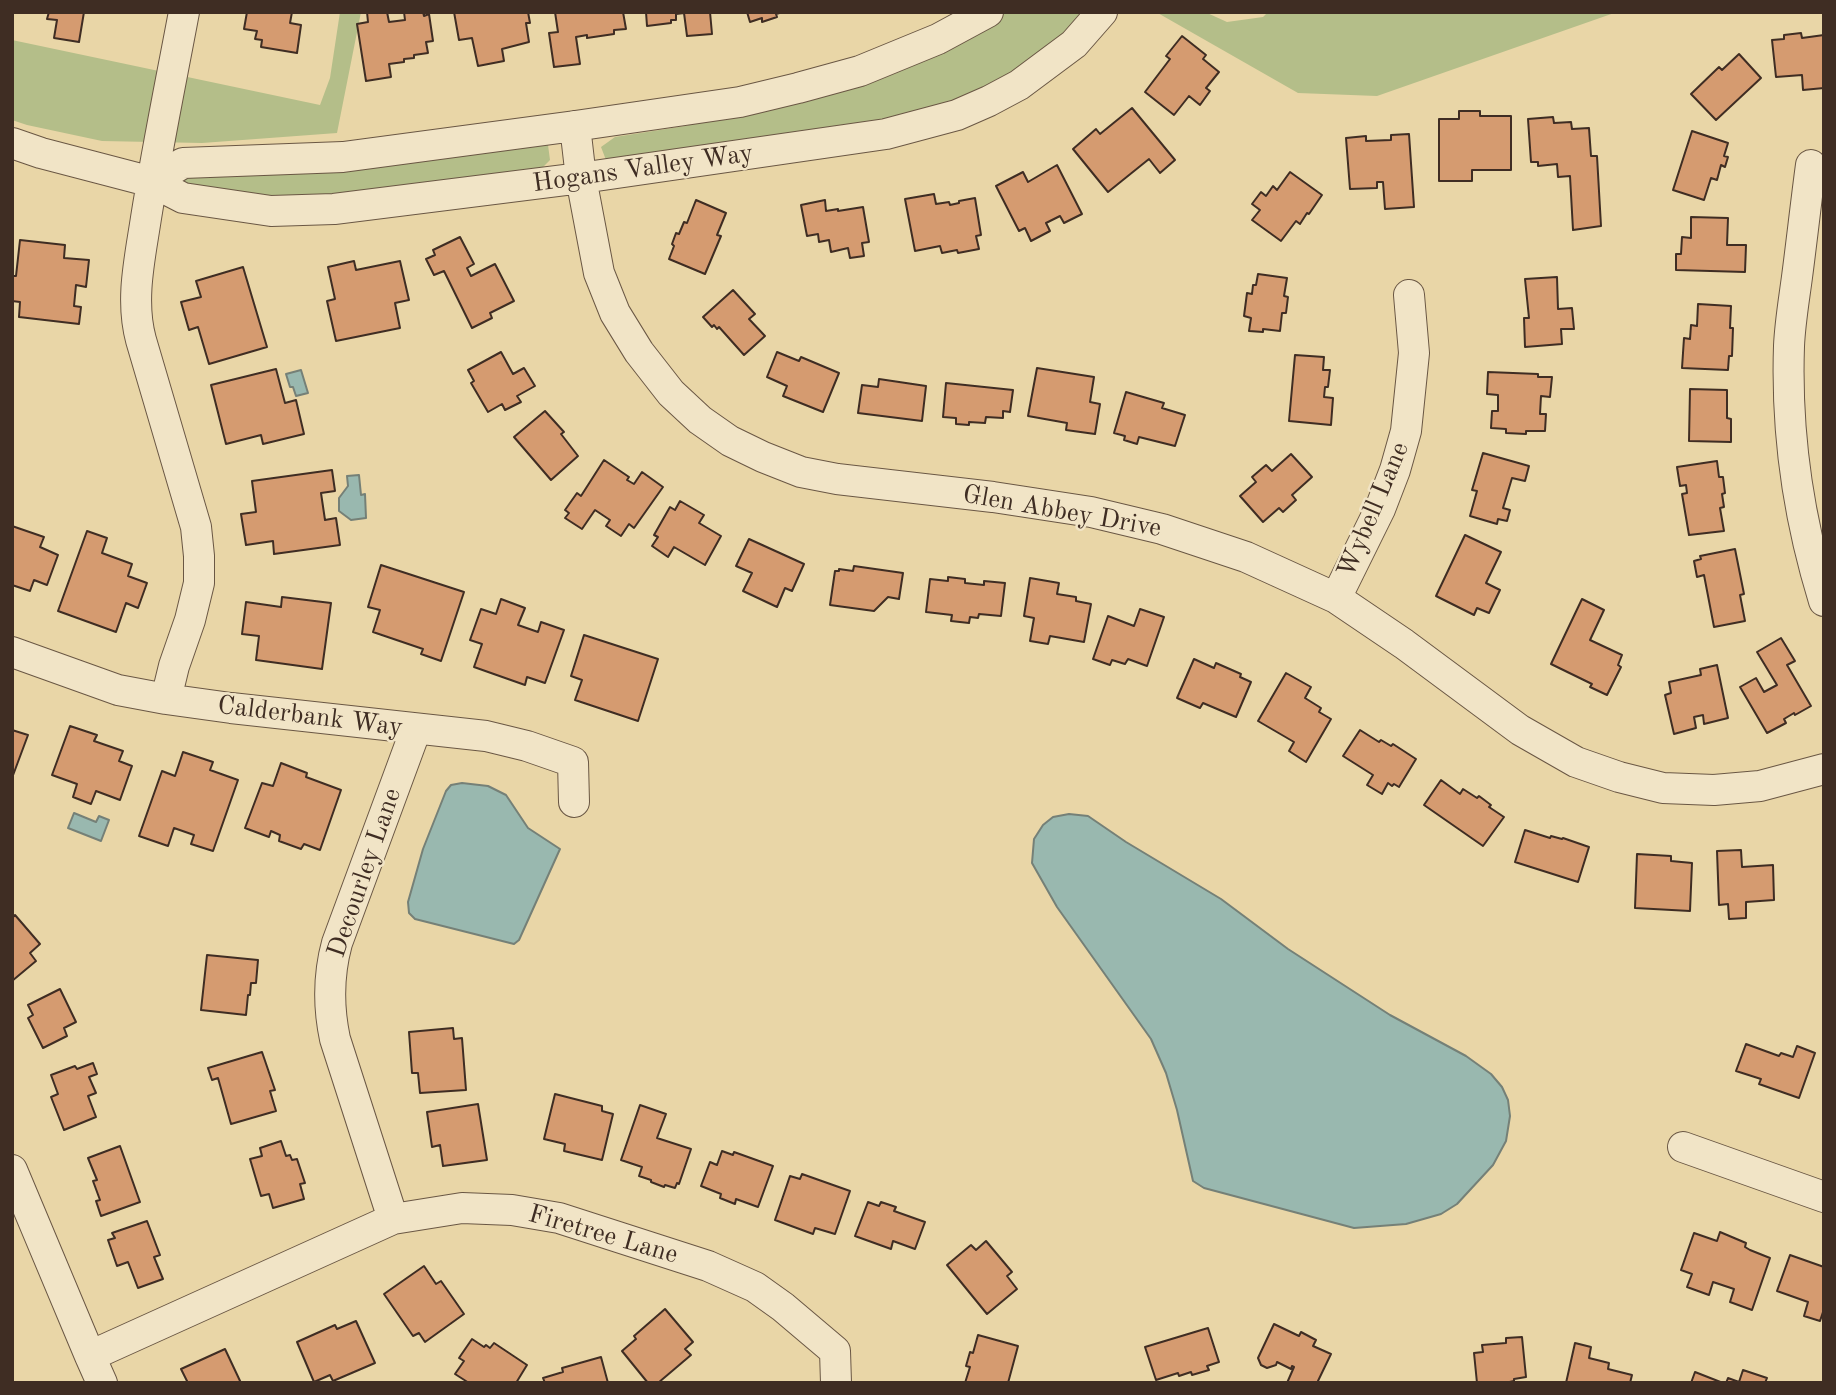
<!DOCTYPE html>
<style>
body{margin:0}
#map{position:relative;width:1836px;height:1395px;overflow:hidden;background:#e9d6a7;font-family:"Old Standard TT",serif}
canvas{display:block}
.frame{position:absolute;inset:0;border:14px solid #3f2d23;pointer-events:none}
</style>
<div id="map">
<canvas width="1836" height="1395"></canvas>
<div class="frame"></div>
</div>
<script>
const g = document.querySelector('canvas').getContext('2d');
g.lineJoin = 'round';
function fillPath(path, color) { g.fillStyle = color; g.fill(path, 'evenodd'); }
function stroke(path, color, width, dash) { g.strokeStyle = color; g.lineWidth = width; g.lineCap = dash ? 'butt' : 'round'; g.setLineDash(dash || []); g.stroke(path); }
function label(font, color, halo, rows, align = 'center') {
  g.font = font + ' "Old Standard TT",serif'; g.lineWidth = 5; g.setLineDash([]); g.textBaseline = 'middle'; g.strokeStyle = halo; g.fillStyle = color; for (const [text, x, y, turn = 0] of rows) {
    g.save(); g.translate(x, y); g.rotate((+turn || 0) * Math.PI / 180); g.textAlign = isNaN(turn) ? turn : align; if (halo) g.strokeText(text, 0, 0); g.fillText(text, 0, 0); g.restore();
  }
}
fillPath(new Path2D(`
 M340 12H361L337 133 202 143 102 141 27 125 12 120V40L320 105 330 78Z
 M1002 12H1090L1040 56 989 89 933 111 880 123 606 160 601 147 615 137 685 126 749 111Z
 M1156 12H1205L1227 22 1263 17 1268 12H1617L1377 96 1298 93Z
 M539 138 548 145 550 160 541 169 521 175 283 200 185 186 182 179 184 173Z`), '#b4be89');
const water = new Path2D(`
 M301 370 308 393 296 396 293 387H290L286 374Z
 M359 475 361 495 365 494 366 518 351 520 339 511V498L348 486 347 476Z
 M462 783 488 786 506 795 528 828 560 849 519 940 514 944 415 919 409 913 408 902 423 849 446 791 451 785Z
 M74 813 96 822 99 816 109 820 101 841 68 828Z
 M1069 814 1088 816 1126 842 1221 899 1288 949 1390 1015 1466 1056 1491 1074 1502 1087 1508 1100 1510 1116 1506 1141 1493 1165 1457 1204 1441 1214 1406 1224 1354 1228 1204 1188 1193 1181 1177 1110 1166 1073 1151 1039 1057 907 1032 863 1034 839 1043 825 1053 817Z`);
fillPath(water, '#99b8af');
stroke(water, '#758077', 2);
const building = new Path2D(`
 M49 12H84L79 42 54 38 57 20 47 19Z
 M247 12H292L290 23 301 25 297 53 261 47 262 40 255 39 257 31 244 29Z
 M367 12H387L389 22 405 20 404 12H423L424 16 429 14 433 41 426 42 428 53 414 55V58L404 59V62L389 64 391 77 366 81 357 24 368 22Z
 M454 12H528L530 23H526L529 42 502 49 504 61 478 66 472 38 459 40Z
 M555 12H623L626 29 614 30V34L587 38V35L576 37 580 64 554 67 549 33 558 32Z
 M646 12H710L712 34 687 36 684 13 676 14V20H671V23L647 26Z
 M747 12H783L776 14 777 17 762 22V18L750 22Z
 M1801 33 1802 38 1824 35V88L1803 90 1802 75 1776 77 1772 40 1784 39V35Z
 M1182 36 1206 55 1203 59 1219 72 1206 88 1210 91 1200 105 1189 96 1174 115 1145 92 1170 59 1166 56Z
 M1739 54 1761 78 1716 120 1691 94 1719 67 1722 70Z
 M1132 108 1175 160 1160 173 1149 159 1108 192 1073 149 1096 129 1100 134Z
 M1459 111H1480V116H1511V170H1472V181H1439V119H1459Z
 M1553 117 1554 123 1571 122 1572 129 1589 128 1591 156H1597L1601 226 1573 230 1570 176 1558 177 1557 164 1538 166V162H1531L1528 119Z
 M1692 131 1728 143 1724 156 1728 157 1725 167 1721 165 1717 180 1711 178 1704 200 1673 190Z
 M1409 134 1414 207 1385 209 1383 182H1377V188L1350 189 1346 138 1366 136V141L1391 140V135Z
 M1057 165 1082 214 1064 223 1060 216 1046 223 1050 231 1031 241 1025 228 1019 231 996 186 1023 172 1028 182Z
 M1290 172 1322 195 1309 214 1307 213 1300 224 1296 221 1281 241 1252 220 1260 210 1252 204 1261 192 1266 196 1273 186 1277 190Z
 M934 194 936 204 949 202 950 205 959 203V201L975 198 981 235 976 236 979 249 958 253 957 250 942 253 940 246 915 251 905 199Z
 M696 200 726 213 717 235 721 236 705 274 669 259 674 246 672 244 676 233 679 234 684 222 687 223Z
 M825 200 826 211 838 209V211L863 207 869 242 862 243 864 256 850 258 848 248 831 252 829 240 819 242 818 234 807 236 801 205Z
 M1691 217 1728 218 1727 245H1746L1745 272 1676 270V254H1681L1682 237 1691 238Z
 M460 237 474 264 467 268 471 276 495 264 514 301 490 313 492 318 472 328 444 271 434 275 426 259 435 255 433 250Z
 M20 240 65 245 64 258 89 260 86 287 76 285 74 306 81 307 79 324 19 317 20 302 12 301V283L13 276H16Z
 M354 261 356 270 400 261 409 300 395 303 400 328 336 341 327 301 335 299 328 267Z
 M243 267 267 347 209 364 198 327 189 330 181 302 201 297 196 281Z
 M1258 274 1287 278 1284 296 1288 297 1286 313H1282L1280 331 1263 329V332L1249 331 1251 318 1244 316 1247 293 1252 294 1253 285H1256Z
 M1557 277 1558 309 1572 308 1574 329H1561L1562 344 1525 347 1524 318H1529L1525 279Z
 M733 290 755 314 749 319 765 336 744 355 719 327 717 329 714 325 712 327 703 317Z
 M1698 304 1731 306 1730 328H1733L1732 356H1729L1728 370 1682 368 1684 338 1690 339 1691 325 1697 326Z
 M501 352 513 374 524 368 535 386 517 396 521 402 505 410 502 404 488 412 471 383 474 381 468 370Z
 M777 352 799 361 801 357 839 373 823 412 783 396 787 386 767 377Z
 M1295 355 1324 357 1323 370H1330L1328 387H1325L1324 397 1333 398 1331 425 1289 421Z
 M1037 368 1094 377 1090 402 1100 404 1095 434 1066 430 1067 423 1028 416Z
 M276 369 285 403 296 400 304 434 263 444 261 435 226 444 211 385Z
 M1488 372 1538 374V377H1552L1550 397 1541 396 1540 414H1546L1545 431H1526V434L1506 433V429L1491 428 1492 411H1498V395L1487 394Z
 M879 379 926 386 922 421 858 413 862 385 878 387Z
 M946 383 1013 390 1010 412 1003 411V418L986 417 985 423 969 422V425L956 424V418L943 417Z
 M1690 389 1727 390V418L1731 419V442L1689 441Z
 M1126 392 1164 403 1162 408 1185 415 1175 446 1139 437 1137 444 1124 440 1125 436 1114 433Z
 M545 411 564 432 561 434 578 456 551 480 514 437Z
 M1483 453 1529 466 1525 481 1512 478 1503 508 1510 510 1507 521 1498 519 1497 524 1470 516 1477 491 1472 490Z
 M1291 454 1312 477 1292 495 1296 500 1283 512 1279 508 1263 522 1240 496 1256 482 1252 477 1266 465 1272 471Z
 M604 460 629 477 627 480 634 484 642 472 663 487 634 528 629 524 621 536 606 526 610 520 595 510 582 529 565 518 569 513 565 510 577 493 581 496Z
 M1717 461 1719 477H1723L1725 493 1722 494 1724 507 1720 508 1724 531 1689 535 1682 494 1687 493 1686 485 1680 486 1677 467Z
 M332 470 335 491 321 493 325 520 336 518 340 545 274 554 273 541 246 545 241 514 256 512 252 481Z
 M680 501 704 515 699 523 721 536 705 565 674 547 668 557 652 546 658 537 654 535 670 507 675 510Z
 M12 526 44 537 40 547 58 555 47 585 34 580 30 591 12 585Z
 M87 531 107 538 102 553 132 564 128 576 147 583 138 608 126 603 116 632 58 611Z
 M1465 535 1501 552 1486 583 1500 590 1489 613 1477 608 1474 615 1436 596Z
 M749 539 804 564 792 591 785 588 777 607 743 591 752 573 736 566Z
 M1735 549 1744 594 1740 595 1745 621 1714 627 1704 575 1697 577 1694 561 1701 559 1700 556Z
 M381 565 464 592 441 661 421 654 423 649 373 632 380 610 368 607Z
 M854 566 903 573 899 599 888 597 874 611 830 605 835 571H839V569L853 571Z
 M948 577 965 579V583L984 585V581L1005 583 1001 616 979 614 978 618 970 617 969 623 951 621 952 615 926 612 930 579 948 581Z
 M1030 578 1059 583 1057 594 1076 597V601L1091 604 1084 642 1050 636 1048 644 1030 641 1034 618 1024 616Z
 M282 597 331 603 322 669 256 660 259 636 242 634 246 602 281 607Z
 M501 599 525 608 518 625 538 632 541 622 564 630 545 683 527 677 525 685 474 667 482 644 470 640 481 609 496 614Z
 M1582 599 1604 610 1590 640 1622 655 1618 665 1621 667 1607 695 1590 687 1592 684 1551 664Z
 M1140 609 1164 617 1147 666 1128 659 1125 664 1112 660 1110 665 1093 659 1108 616 1134 626Z
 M584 635 658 659 638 721 575 700 582 680 571 676Z
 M1781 638 1795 661 1787 665 1811 706 1795 715 1794 713 1784 719 1786 723 1767 733 1740 687 1756 678 1764 692 1777 685 1757 652Z
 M1194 659 1214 668 1216 663 1241 674 1240 677 1251 682 1236 717 1203 703 1200 708 1177 698Z
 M1717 665 1728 718 1704 724 1703 715 1694 717 1696 728 1674 734 1665 695 1671 693 1669 682 1701 675 1700 669Z
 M1286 673 1311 687 1305 698 1321 708 1319 712 1331 719 1306 762 1289 751 1294 742 1258 721Z
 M70 726 97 735 94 741 123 751 119 761 132 766 120 800 96 791 91 804 73 797 77 784 52 775Z
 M12 730 28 735 12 778Z
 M1360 730 1379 742 1381 740 1391 746 1393 744 1416 759 1399 787 1394 784 1392 786 1388 783 1382 794 1367 785 1373 775 1343 756Z
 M183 752 213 762 210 770 238 780 213 851 191 844 194 835 174 828 168 846 139 836 162 771 175 776Z
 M281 763 307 773 306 777 341 790 320 850 304 844 301 849 279 841 280 835 271 831 269 837 245 828 262 783 273 786Z
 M1441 780 1460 794 1463 789 1477 798 1479 796 1491 805 1489 807 1504 817 1483 846 1424 805Z
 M1525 830 1550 838 1551 836 1562 839 1563 838 1589 847 1578 882 1515 862Z
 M1741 850 1742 867 1773 865 1774 900 1746 902V918L1729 919 1728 904 1719 905 1717 851Z
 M1637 854 1671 856V861L1692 863 1690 911 1635 908Z
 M15 915 40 944 30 953 36 961 12 981V918Z
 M207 955 258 960 256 983H251L250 995H248L246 1015 201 1010Z
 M60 989 76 1022 64 1028 67 1036 43 1048 28 1018 33 1015 28 1005Z
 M453 1028 454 1039 462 1038 466 1090 420 1093 418 1073H412L409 1032Z
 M1746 1044 1779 1056 1781 1053 1793 1057 1797 1046 1815 1053 1799 1098 1759 1084 1761 1079 1736 1071Z
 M262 1052 275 1090 270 1091 276 1111 231 1124 218 1078 212 1080 208 1068Z
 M93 1063 97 1074 89 1077 96 1093 88 1096 96 1117 64 1130 51 1097 58 1094 51 1075 75 1066 77 1069Z
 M555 1094 602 1106V1111L613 1114 602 1160 564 1151 565 1144 544 1139Z
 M478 1104 487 1160 443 1166 440 1145 432 1147 427 1112Z
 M640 1105 666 1114 657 1138 691 1149 679 1184 677 1183 675 1188 665 1185 664 1187 651 1182V1180L639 1176 642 1167 621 1160Z
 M281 1141 286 1156 290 1155 292 1160 297 1159 305 1183 300 1184 304 1199 273 1208 269 1194 261 1196 250 1159 262 1156 260 1148Z
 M120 1146 140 1202 101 1216 96 1201 100 1200 93 1181 97 1180 88 1158Z
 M722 1151 733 1155 734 1152 773 1166 758 1207 736 1199 735 1204 720 1198 721 1194 701 1186 710 1162 717 1165Z
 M802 1174 850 1191 835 1234 815 1228 813 1234 775 1220 790 1176 800 1179Z
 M868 1202 879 1206 881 1202 896 1207 894 1211 925 1222 915 1249 893 1241 891 1249 855 1236Z
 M147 1221 160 1255 154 1257 163 1279 138 1288 128 1262 117 1266 108 1240 115 1238 112 1233Z
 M1720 1232 1746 1243 1745 1247 1750 1250 1770 1258 1752 1310 1730 1302 1734 1289 1713 1282 1709 1295 1687 1287 1692 1274 1681 1270 1694 1233 1717 1241Z
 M986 1241 1012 1272 1007 1276 1017 1289 987 1314 947 1265 971 1245 976 1250Z
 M1790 1255 1824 1267V1309L1820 1321 1804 1316 1808 1302 1777 1291Z
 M424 1266 436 1284 441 1281 464 1314 425 1342 419 1333 413 1336 384 1294Z
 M665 1309 693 1342 685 1349 691 1355 658 1383H648L622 1351 636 1339 634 1336Z
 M356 1321 375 1363 333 1381 330 1375 314 1382 297 1342 335 1325 337 1329Z
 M1274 1324 1299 1336 1301 1332 1316 1340 1313 1346 1331 1354 1317 1383H1287L1294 1367 1292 1366 1291 1369 1277 1362 1276 1365 1267 1368 1261 1365 1258 1358Z
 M1208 1328 1219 1362 1207 1366 1209 1370 1192 1375 1191 1372 1179 1376 1178 1373 1156 1380 1145 1347Z
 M978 1335 1018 1346 1008 1383H965L970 1367 966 1366 970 1352 973 1353Z
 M1522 1337 1526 1377 1514 1379V1381L1505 1383H1477L1474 1353 1483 1352 1482 1345 1506 1343V1338Z
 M472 1339 484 1347 486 1345 490 1348 494 1343 527 1365 516 1383H469L455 1374 464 1361 459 1358Z
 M1575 1343 1591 1347 1589 1358 1609 1363 1608 1369 1632 1375 1630 1383H1566Z
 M225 1349 241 1383H188L181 1369Z
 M601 1357 608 1383H545L543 1378 563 1372 562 1368Z
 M1743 1370 1767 1378 1765 1383H1726L1728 1378 1739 1382Z
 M1695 1372 1723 1383H1691Z`);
fillPath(building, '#d59b70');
stroke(building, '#3f2d23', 2);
const minor = new Path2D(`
 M575 126 581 178 599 273 615 313 639 352 671 393 700 420 730 441 763 457 801 472 837 479 993 497 1091 512 1162 529 1246 557 1336 598 1404 644 1520 730 1576 762 1619 777 1663 788 1714 790 1760 786 1824 769
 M12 143 41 153 152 182 183 198 271 211 334 209 581 178 886 134 957 115 989 101 1019 85 1074 44 1102 12
 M1811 165C1806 202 1802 239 1797 277 1794 300 1790 323 1789 346 1786 433 1798 517 1824 601
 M152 182 183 163 343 157 575 126 740 102 798 88 860 71 938 39 988 12
 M1336 598 1380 509 1395 470 1406 431 1414 353 1409 295
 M12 652 118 690 166 699 231 708 486 736 527 746 573 762 574 802
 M166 699 174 666 190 620 199 583V556L196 527 141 340C130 300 140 258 146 218 157 149 171 81 184 12
 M1683 1147 1824 1197
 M12 1170 90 1356 102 1383
 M393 1219 335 1039C328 1006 328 976 337 943L416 729
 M90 1356 393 1219 462 1208 512 1210 559 1218 708 1266 755 1287 783 1307 835 1351 836 1383`);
stroke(minor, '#6a5744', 32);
stroke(minor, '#f1e4c6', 30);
label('26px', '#3f2d23', '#f1e4c6', [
 ["Hogans Valley Way",643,169,-8],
 ["Wybell Lane",1374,510,-67],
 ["Glen Abbey Drive",1062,512,10],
 ["Calderbank Way",310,717,7],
 ["Decourley Lane",365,873,-71],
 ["Firetree Lane",603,1235,16]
]);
</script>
